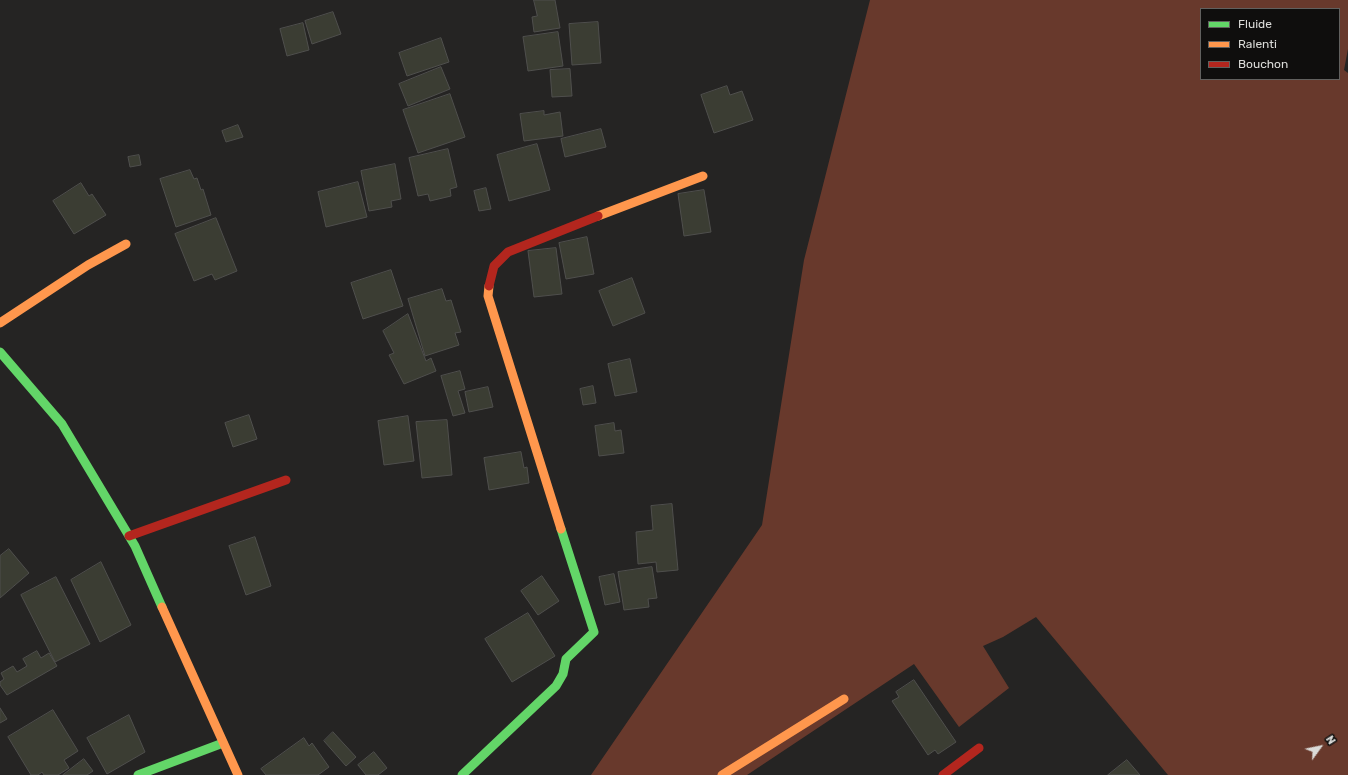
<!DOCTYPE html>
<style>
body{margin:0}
#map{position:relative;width:1348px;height:775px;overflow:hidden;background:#252423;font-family:Rubik,sans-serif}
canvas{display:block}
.legend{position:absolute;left:1200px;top:8px;width:140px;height:72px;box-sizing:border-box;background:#0f0e0d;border:1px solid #61605e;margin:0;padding:5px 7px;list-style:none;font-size:12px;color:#dbdbd8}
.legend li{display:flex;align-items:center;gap:8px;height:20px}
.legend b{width:20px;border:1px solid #61605e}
.north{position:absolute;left:1300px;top:727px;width:40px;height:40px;-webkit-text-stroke:3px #0f0e0d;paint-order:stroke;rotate:57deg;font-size:11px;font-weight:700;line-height:16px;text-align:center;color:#dbdbd8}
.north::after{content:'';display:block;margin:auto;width:14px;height:18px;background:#dbdbd8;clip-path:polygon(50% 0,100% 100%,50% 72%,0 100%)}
</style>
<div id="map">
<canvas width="1348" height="775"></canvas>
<ul class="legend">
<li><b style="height:5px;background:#63d668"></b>Fluide</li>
<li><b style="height:5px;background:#ff974d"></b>Ralenti</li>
<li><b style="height:5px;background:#b3261e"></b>Bouchon</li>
</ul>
<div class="north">N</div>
</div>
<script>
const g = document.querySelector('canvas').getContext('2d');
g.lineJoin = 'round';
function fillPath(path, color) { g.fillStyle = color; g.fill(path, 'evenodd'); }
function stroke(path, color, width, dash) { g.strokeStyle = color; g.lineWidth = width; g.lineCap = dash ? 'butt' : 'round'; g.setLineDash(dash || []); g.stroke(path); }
fillPath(new Path2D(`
 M870 0H1348V49L1344 70 1348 73V775H1168L1036 617 1003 637 983 646 1009 688 959 727 914 664 747 775H591L762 525 804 260ZM1201 9H1339V79H1201Z`), '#68392c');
const building = new Path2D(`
 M534 0H555L560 28 534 32 532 17 537 16Z
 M333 12 341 34 312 44 305 21Z
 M598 22 601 63 572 65 569 24Z
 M303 23 309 50 287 56 280 29Z
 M558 32 563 66 528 71 523 37Z
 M441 38 449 62 407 76 399 53Z
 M441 67 450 89 408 106 399 84Z
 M570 69 572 96 552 97 550 70Z
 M727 86 730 95 742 91 753 120 714 133 701 95Z
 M450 94 465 137 418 153 403 110Z
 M544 111V115L560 112 563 136 524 141 520 114Z
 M238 125 243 137 226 142 222 131Z
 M601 129 606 147 565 157 561 139Z
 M537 144 550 190 509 201 497 155Z
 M448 149 457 187 450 189 451 196 430 201 428 194 418 196 409 158Z
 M139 155 141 165 130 167 128 157Z
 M395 164 401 199 391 201 392 207 369 211 361 171Z
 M190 170 194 179 197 178 201 190 203 189 211 215 176 227 160 179Z
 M358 182 367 217 326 227 318 192Z
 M81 183 89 196 92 194 106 215 74 234 53 201Z
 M486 188 491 209 479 211 474 191Z
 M704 190 711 232 684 236 678 194Z
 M216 218 237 271 215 280 212 274 194 281 175 234Z
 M587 237 594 274 566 279 559 243Z
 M556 248 562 294 534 297 528 251Z
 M391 270 403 306 363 319 351 283Z
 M632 278 645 313 613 326 599 291Z
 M442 289 446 301 451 300 461 332 455 333 459 345 425 356 408 299Z
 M408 314 426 361 431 358 436 371 404 384 389 355 394 353 383 331Z
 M630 359 637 392 615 396 608 364Z
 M460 371 465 389 458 391 465 413 453 416 441 376Z
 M593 386 596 403 583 405 580 389Z
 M488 387 493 407 469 412 465 392Z
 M249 415 257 439 233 447 225 423Z
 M408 416 414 461 384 465 378 421Z
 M447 420 452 475 422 478 416 422Z
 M614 423 615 431 621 430 624 453 599 456 595 426Z
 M521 452 524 468 527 467 529 483 489 490 484 458Z
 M672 504 678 570 657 572 656 562 638 564 636 532 653 530 651 506Z
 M255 537 271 586 246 595 229 546Z
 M9 549 29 573 0 598V556Z
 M101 562 131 625 100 642 71 580Z
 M652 567 657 598 648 599 649 607 624 610 618 572Z
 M614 574 620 602 605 605 599 577Z
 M542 576 559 601 538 615 521 591Z
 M56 577 90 644 55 662 21 595Z
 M528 613 555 656 512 682 485 639Z
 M37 651 41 658 49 653 57 666 7 695 0 685V682L4 679 1 673 13 666 17 672 27 666 23 659Z
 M914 680 956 742 938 754 935 750 928 755 892 701 899 697 896 692Z
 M0 708 7 719 0 723Z
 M53 710 78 751 64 760 69 768 58 775H44L42 772 38 775H31L8 737Z
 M129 715 145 752 107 774 87 738Z
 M333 732 356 757 346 766 324 741Z
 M304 738 309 746 312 743 329 767 318 775H266L261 769Z
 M374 752 387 768 378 775H366L358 765Z
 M84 759 93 771 87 775H63Z
 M1127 760 1140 775H1108Z`);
fillPath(building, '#3b3d33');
stroke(building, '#4f4f4d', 1);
stroke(new Path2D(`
 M0 352 62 424 135 546 162 607
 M138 775 223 743
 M462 775 556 686 563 674 566 659 594 632 561 529`), '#63d668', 9);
stroke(new Path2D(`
 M598 216 703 176
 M489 286 488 296 561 529
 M0 323 88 265 126 244
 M162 607 238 775
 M722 775 844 699`), '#ff974d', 9);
stroke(new Path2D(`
 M489 286 494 266 508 252 598 216
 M129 536 286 480
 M943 775 979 748`), '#b3261e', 9);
</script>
